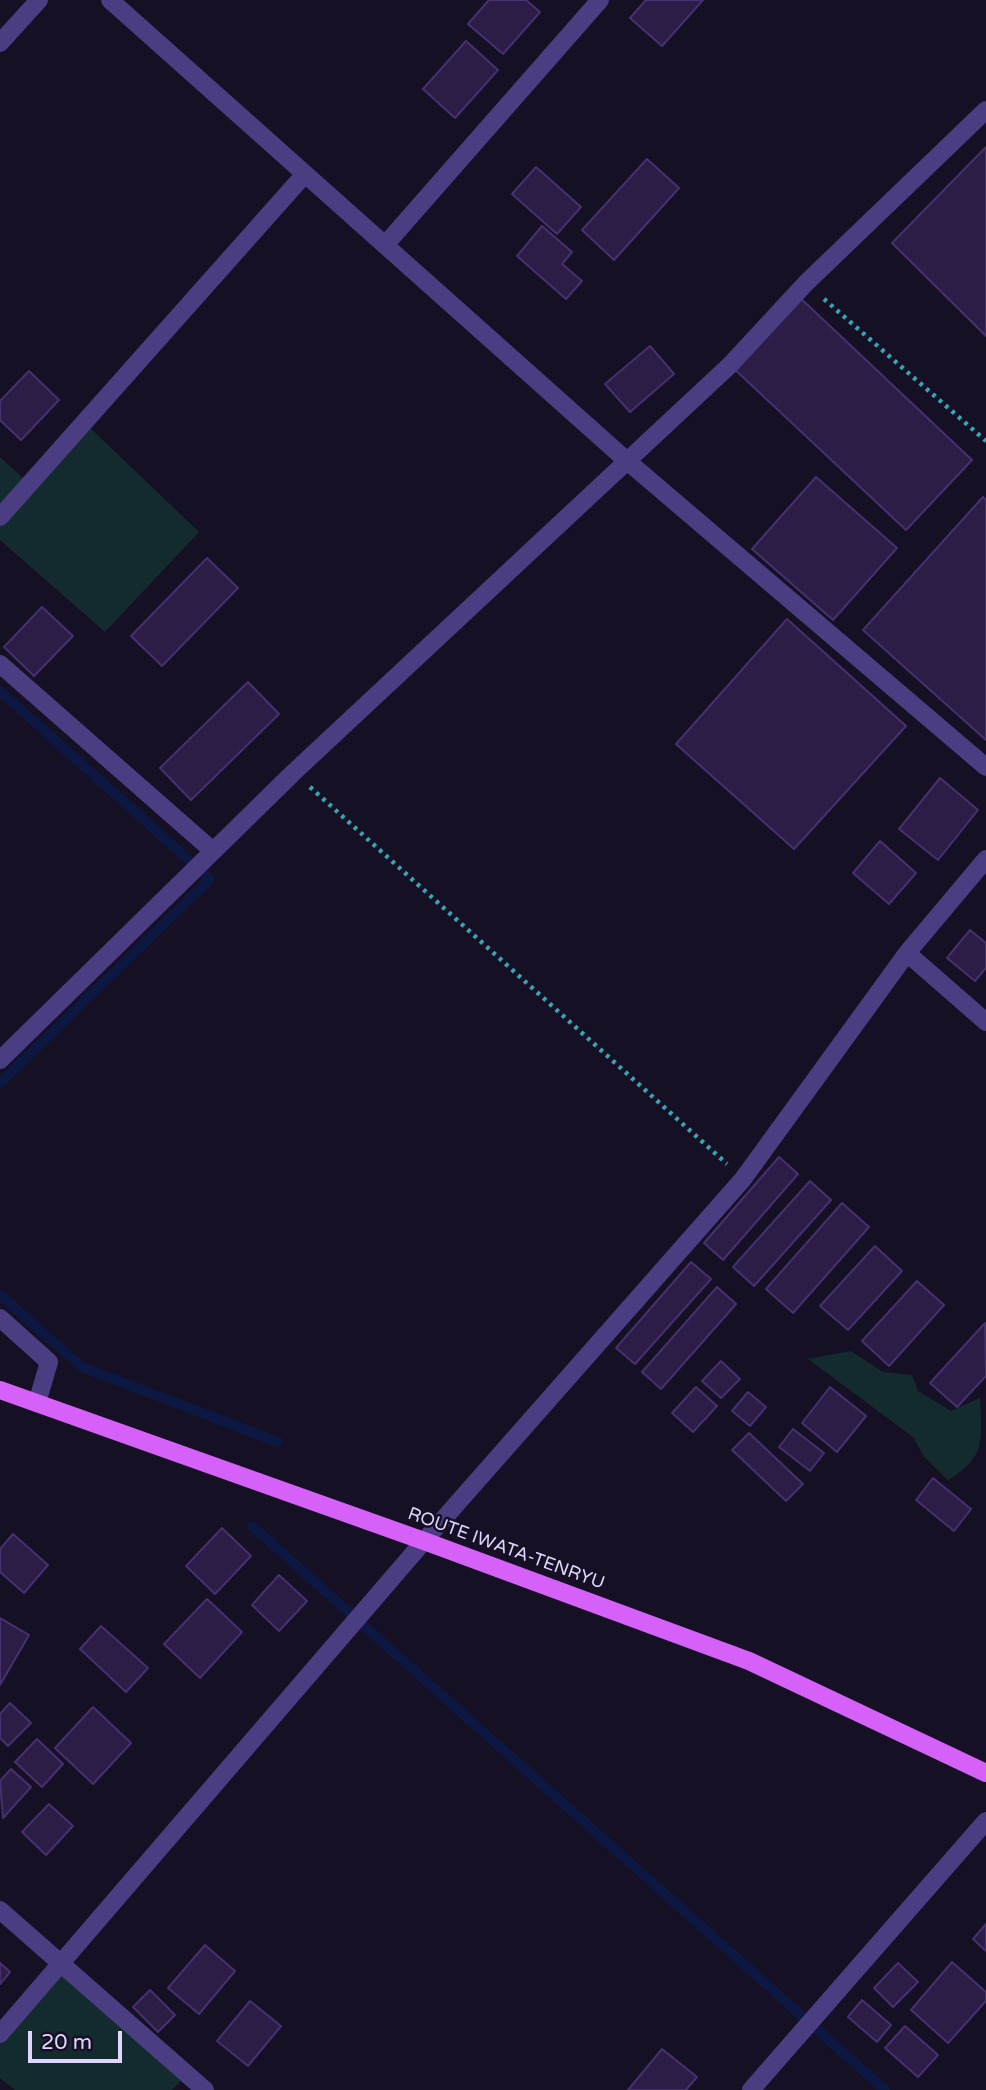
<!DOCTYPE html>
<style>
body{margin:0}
#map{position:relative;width:986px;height:2090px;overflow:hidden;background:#161025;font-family:"Varela Round",sans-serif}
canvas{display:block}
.scale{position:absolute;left:28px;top:2031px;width:94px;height:32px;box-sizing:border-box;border:4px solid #e0d5fd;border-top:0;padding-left:9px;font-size:21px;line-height:24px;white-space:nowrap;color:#e0d5fd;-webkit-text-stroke:5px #161025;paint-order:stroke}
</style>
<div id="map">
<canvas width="986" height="2090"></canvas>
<div class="scale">20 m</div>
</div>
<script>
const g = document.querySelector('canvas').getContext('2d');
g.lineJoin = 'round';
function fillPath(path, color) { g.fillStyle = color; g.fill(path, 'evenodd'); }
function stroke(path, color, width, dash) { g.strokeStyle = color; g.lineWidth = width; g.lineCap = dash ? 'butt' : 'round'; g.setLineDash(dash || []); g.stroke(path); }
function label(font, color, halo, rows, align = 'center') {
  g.font = font + ' "Varela Round",sans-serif'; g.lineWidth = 5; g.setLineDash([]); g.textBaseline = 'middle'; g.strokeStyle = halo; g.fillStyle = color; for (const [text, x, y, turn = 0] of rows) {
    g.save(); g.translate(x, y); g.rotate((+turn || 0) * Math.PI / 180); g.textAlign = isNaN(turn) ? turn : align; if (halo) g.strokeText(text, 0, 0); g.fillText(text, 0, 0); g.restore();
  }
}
fillPath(new Path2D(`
 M84 422 199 532 105 632 0 540V457L29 484Z
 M851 1351 883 1372 912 1375 918 1391 951 1411 980 1398C982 1439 986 1458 948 1480L925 1458 913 1437 808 1359Z
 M62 1964 188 2074 172 2090H15L0 2078V2034Z`), '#132b2e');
stroke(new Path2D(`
 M0 691 210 879 0 1083
 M0 1295 82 1367 278 1442
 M252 1526 885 2090`), '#0c1841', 10);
const building = new Path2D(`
 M489 0H526L540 12 503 54 468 24Z
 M646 0H703L662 46 630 18Z
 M466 41 498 70 455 118 423 89Z
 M986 147V336L892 243Z
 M647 159 679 188 614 260 582 230Z
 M536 167 581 207 557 234 512 194Z
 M542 226 572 252 562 264 582 281 566 299 517 256Z
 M796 294 972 460 906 530 730 365Z
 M650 346 674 374 630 412 605 384Z
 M29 371 59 400 21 440 0 420V401Z
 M816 477 897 548 833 620 752 549Z
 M983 497 986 500V740L863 630Z
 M207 558 238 588 162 666 131 636Z
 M42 607 73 636 34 676 4 647Z
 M787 619 906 726 794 849 676 744Z
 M248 682 279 714 191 800 160 768Z
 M940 778 978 810 938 860 899 829Z
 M880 841 916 873 889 904 853 873Z
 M970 930 986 943V968L975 981 947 958Z
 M779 1157 798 1174 723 1260 704 1243Z
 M810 1181 831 1200 754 1286 733 1267Z
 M842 1203 869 1227 793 1313 766 1289Z
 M875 1246 902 1271 848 1330 820 1306Z
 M691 1262 711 1279 635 1364 616 1348Z
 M917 1281 944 1305 889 1366 862 1341Z
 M717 1287 736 1304 661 1389 642 1372Z
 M985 1323 986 1376 957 1407 930 1383Z
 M721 1361 740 1379 721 1398 702 1381Z
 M696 1387 717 1406 693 1432 672 1413Z
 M830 1387 866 1416 837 1452 802 1423Z
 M748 1392 766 1407 750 1426 732 1411Z
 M793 1429 824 1453 810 1471 779 1447Z
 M749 1433 803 1484 786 1501 732 1450Z
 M933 1478 971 1509 954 1531 916 1500Z
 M222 1528 251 1556 215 1594 186 1566Z
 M13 1534 48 1565 24 1593 0 1572V1549Z
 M279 1575 307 1601 279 1631 252 1605Z
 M207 1599 242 1632 200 1678 164 1644Z
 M0 1618 29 1635 0 1685Z
 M101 1626 148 1668 126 1692 80 1649Z
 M10 1703 31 1723 8 1746 0 1738V1714Z
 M93 1707 131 1743 93 1784 55 1748Z
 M37 1739 63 1764 42 1787 15 1762Z
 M11 1769 31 1787 3 1818 0 1781Z
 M49 1804 73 1826 46 1855 22 1832Z
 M986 1924V1951L973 1939Z
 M205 1945 235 1971 199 2014 168 1988Z
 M952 1962 986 1992V2001L948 2043 911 2010Z
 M0 1963 10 1972 0 1984Z
 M898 1963 918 1982 893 2007 874 1988Z
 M150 1990 175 2015 158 2032 133 2007Z
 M862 2000 891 2025 877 2042 848 2017Z
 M250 2001 281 2026 248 2066 217 2041Z
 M905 2026 938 2055 918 2077 885 2048Z
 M662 2049 697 2077 686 2090H628Z`);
fillPath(building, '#2b1d45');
stroke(building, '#463070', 2);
stroke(new Path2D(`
 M824 299 986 441
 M310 787 727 1164`), '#34a7b2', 4.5, [3.5, 5]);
stroke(new Path2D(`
 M110 0 626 460 986 767
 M0 43 39 0
 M385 245 600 0
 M0 517 305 174
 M0 664 213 851
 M907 953 986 1022
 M0 1060 294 772 730 365 806 283 986 110
 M0 1318 49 1362 37 1403
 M0 1910 205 2090
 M0 2034 424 1541 743 1179 907 953 986 859
 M751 2090 986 1821`), '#4a3d82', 18);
stroke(new Path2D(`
 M0 1390 424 1541 749 1661 986 1773`), '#d661f9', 18);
label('18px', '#e0d5fd', '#161025', [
 ["ROUTE IWATA-TENRYU",506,1549,20]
]);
</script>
